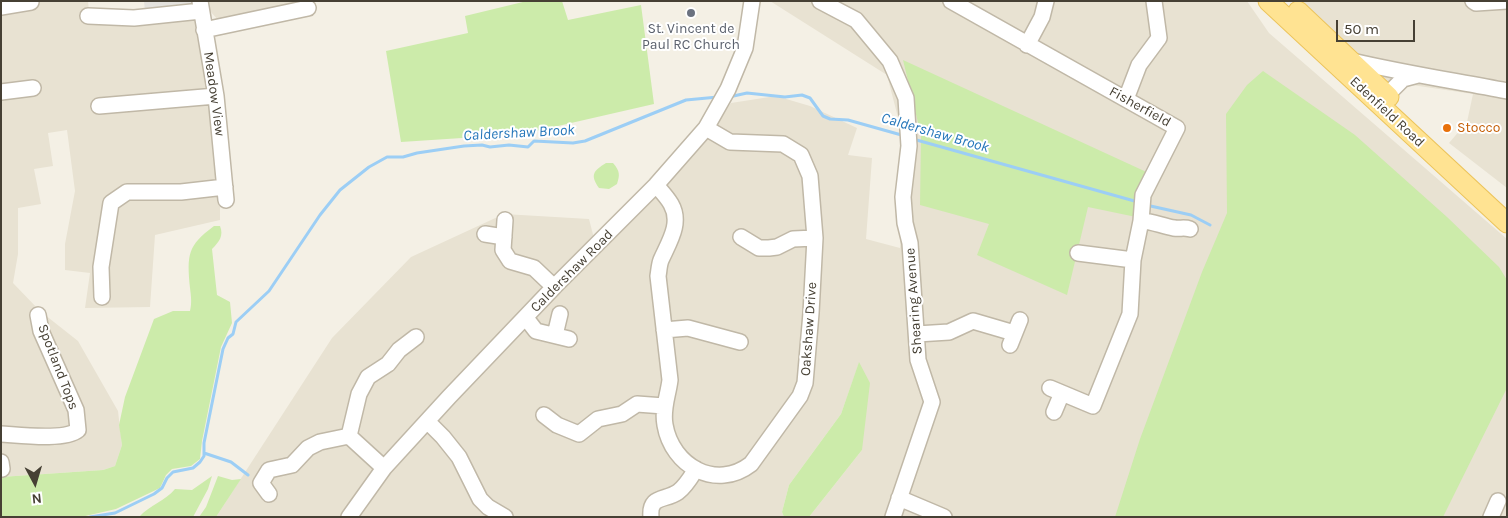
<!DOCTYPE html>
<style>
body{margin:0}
#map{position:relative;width:1508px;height:518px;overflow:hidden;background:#f4f0e5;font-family:Karla,sans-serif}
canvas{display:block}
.frame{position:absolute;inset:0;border:2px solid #464034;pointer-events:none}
.north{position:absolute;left:10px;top:458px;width:50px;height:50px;-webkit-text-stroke:4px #fff;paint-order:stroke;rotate:174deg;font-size:14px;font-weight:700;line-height:20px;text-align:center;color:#464034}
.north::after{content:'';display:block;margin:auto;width:18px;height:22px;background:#464034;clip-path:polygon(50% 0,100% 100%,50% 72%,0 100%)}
.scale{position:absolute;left:1336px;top:20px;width:79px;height:22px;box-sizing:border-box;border:2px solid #464034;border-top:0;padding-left:6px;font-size:15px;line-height:18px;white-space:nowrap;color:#464034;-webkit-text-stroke:4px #fff;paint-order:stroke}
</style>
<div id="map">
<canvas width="1508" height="518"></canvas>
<div class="frame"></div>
<div class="north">N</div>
<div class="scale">50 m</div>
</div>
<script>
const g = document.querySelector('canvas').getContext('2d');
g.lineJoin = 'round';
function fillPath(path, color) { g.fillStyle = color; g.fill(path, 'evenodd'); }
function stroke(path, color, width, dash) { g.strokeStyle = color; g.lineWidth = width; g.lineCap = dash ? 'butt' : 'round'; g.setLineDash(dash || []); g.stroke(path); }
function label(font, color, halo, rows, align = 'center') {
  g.font = font + ' Karla,sans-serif'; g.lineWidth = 4; g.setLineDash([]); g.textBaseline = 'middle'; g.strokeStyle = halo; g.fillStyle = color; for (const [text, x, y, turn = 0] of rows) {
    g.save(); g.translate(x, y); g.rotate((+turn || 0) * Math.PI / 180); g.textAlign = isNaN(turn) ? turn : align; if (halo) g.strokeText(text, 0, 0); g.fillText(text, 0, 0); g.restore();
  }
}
fillPath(new Path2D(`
 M1 1H88L90 22 206 14 235 202 220 203V220L155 235 150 307 85 308 90 273 65 270V244L75 191 67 130 48 133 53 166 34 169 41 204 18 208V254L13 283 40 311 78 341 118 411 122 445 115 466 103 470 1 477Z
 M209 1H315L306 5 219 21 210 11Z
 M770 1H1247L1269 33 1507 239V517H809L862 450 859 363 841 414 789 485 782 512 784 517H216L332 338 411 257 504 214 589 219 598 254 671 180 731 103 776 96 810 106 857 128 848 155 872 158 866 239 900 248 902 133 887 75Z
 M1298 1H1507V188L1449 143 1467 122 1473 94 1378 80Z`), '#e8e2d2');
fillPath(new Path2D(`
 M527 1H562L568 20 641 5 654 104 523 134 401 142 386 51 468 33 465 16Z
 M903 60 1153 175 1136 217 1088 207 1067 295 977 255 989 224 920 205 921 135Z
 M1263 71 1355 135 1447 217 1499 267 1507 280V388L1443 517H1115L1140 439 1202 272 1227 213 1226 114 1247 85Z
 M606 163H613C620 171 620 175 617 184L609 189 599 188C590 175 593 171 606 163Z
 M214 226H220C224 236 219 242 212 249L217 295 230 302 232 323 221 347 202 441 200 459 191 466 172 469 166 475 160 488 116 509 81 517H1V477L103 470 115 466 122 445 119 425 125 397 154 319 173 311H190C192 303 191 296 190 288 187 255 187 246 214 226Z
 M859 362 870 383 862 450 809 517H784L782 512 789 485 841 414Z
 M212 476 208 489 193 517H139C150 505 165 501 175 489L192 490Z
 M218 476 232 480 241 479 216 517H199L206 507Z`), '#ccebaa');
fillPath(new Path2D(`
 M144 1H192V7L145 12Z`), '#e4e2dd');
stroke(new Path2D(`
 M729 97 747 93 785 97 802 95 810 98 823 116 830 119 848 120 905 136
 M913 139 1138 202
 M1146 205 1191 215 1210 225
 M204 453 231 462 248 475
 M90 517 115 513 154 494 162 488 167 478 173 472 193 468 200 462 204 456V443L223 349 228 338 233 334 236 322 269 291 320 215 340 190 369 167 387 157H403L417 153 464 146 482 145 490 147 509 145 528 147 534 141 573 143 585 141 686 100 718 97`), '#9ccef5', 3);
const minor = new Path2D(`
 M200 1 216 96 226 200
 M820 1 856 20 890 61 906 98 909 146 903 197 905 223 910 243 918 360 932 402 893 517
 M951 1 1177 128 1143 195 1141 221 1133 260 1130 314 1093 406 1050 388
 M1473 1 1476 3 1507 1
 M1 7 31 2
 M88 16 134 18 201 11
 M204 30 308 8
 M1027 45 1042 17 1046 1
 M1352 61C1403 73 1455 81 1507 91
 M1 92 33 88
 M1126 99 1139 65 1159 38 1154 1
 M1379 103 1403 79 1418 75
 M99 106 216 96
 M656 185C661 191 667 197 671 204 682 223 669 242 661 260 659 265 659 271 658 276L670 380C668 396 662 409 665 425 672 466 716 491 751 464L800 396 805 383 811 313 815 238 810 176 801 155 783 144 730 142 706 128
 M505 220 503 250 510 261 534 268 554 287
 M1141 221C1152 221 1162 226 1174 228 1180 229 1184 227 1190 229
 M485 234 504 237
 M741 237 759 248H769L777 247 793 239 815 238
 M1078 253 1133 260
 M102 297 101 267 111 203 127 192H181L225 187
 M526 318 536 331 569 339
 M664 330 688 328 740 342
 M917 334 949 332 973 321 1014 333
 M555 335 560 314
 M1010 345 1020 320
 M1054 412 1062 393
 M544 415 557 425 579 434 598 419 622 414 637 404 664 406
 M427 421 443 437 459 457 480 499 488 507 505 517
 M1 434C19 435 65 441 78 430L76 410 41 331 38 315
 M1 462 2 469
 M384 468 349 436 359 394 368 377 388 364 399 350 416 337
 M269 494 261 483 269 470 292 465 308 448 320 442 349 436
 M899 498 944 517
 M349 517 384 468 449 397 554 287 656 185 706 128 728 89 745 48 752 1
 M651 517C649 495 665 501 678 492 686 486 691 477 696 469
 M1491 517 1498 501`);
const major = new Path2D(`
 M1268 1 1507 223
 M1298 11 1389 97`);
stroke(minor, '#c0b8a7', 18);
stroke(major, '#ecc45b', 21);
stroke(minor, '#fff', 15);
stroke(major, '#ffe392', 19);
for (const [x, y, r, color] of [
 [691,13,5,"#6b7280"],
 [1447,128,5,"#e8710a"]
]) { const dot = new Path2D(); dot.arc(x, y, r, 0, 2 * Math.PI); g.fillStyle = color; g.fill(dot); stroke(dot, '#fff', 2); }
label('14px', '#5b616d', '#fff', [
 ["St. Vincent de",691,29],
 ["Paul RC Church",691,45]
]);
label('14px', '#464034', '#fff', [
 ["Meadow View",214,94,82],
 ["Fisherfield",1140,107,29],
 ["Edenfield Road",1387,112,43],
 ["Caldershaw Road",572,271,-45],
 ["Shearing Avenue",914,301,-94],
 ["Oakshaw Drive",809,329,-86],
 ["Spotland Tops",58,367,69]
]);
label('14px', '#c56008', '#fff', [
 ["Stocco",1457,128]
], 'left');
label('italic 15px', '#2677ba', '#fff', [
 ["Caldershaw Brook",519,133,-3],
 ["Caldershaw Brook",935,133,16]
]);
</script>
